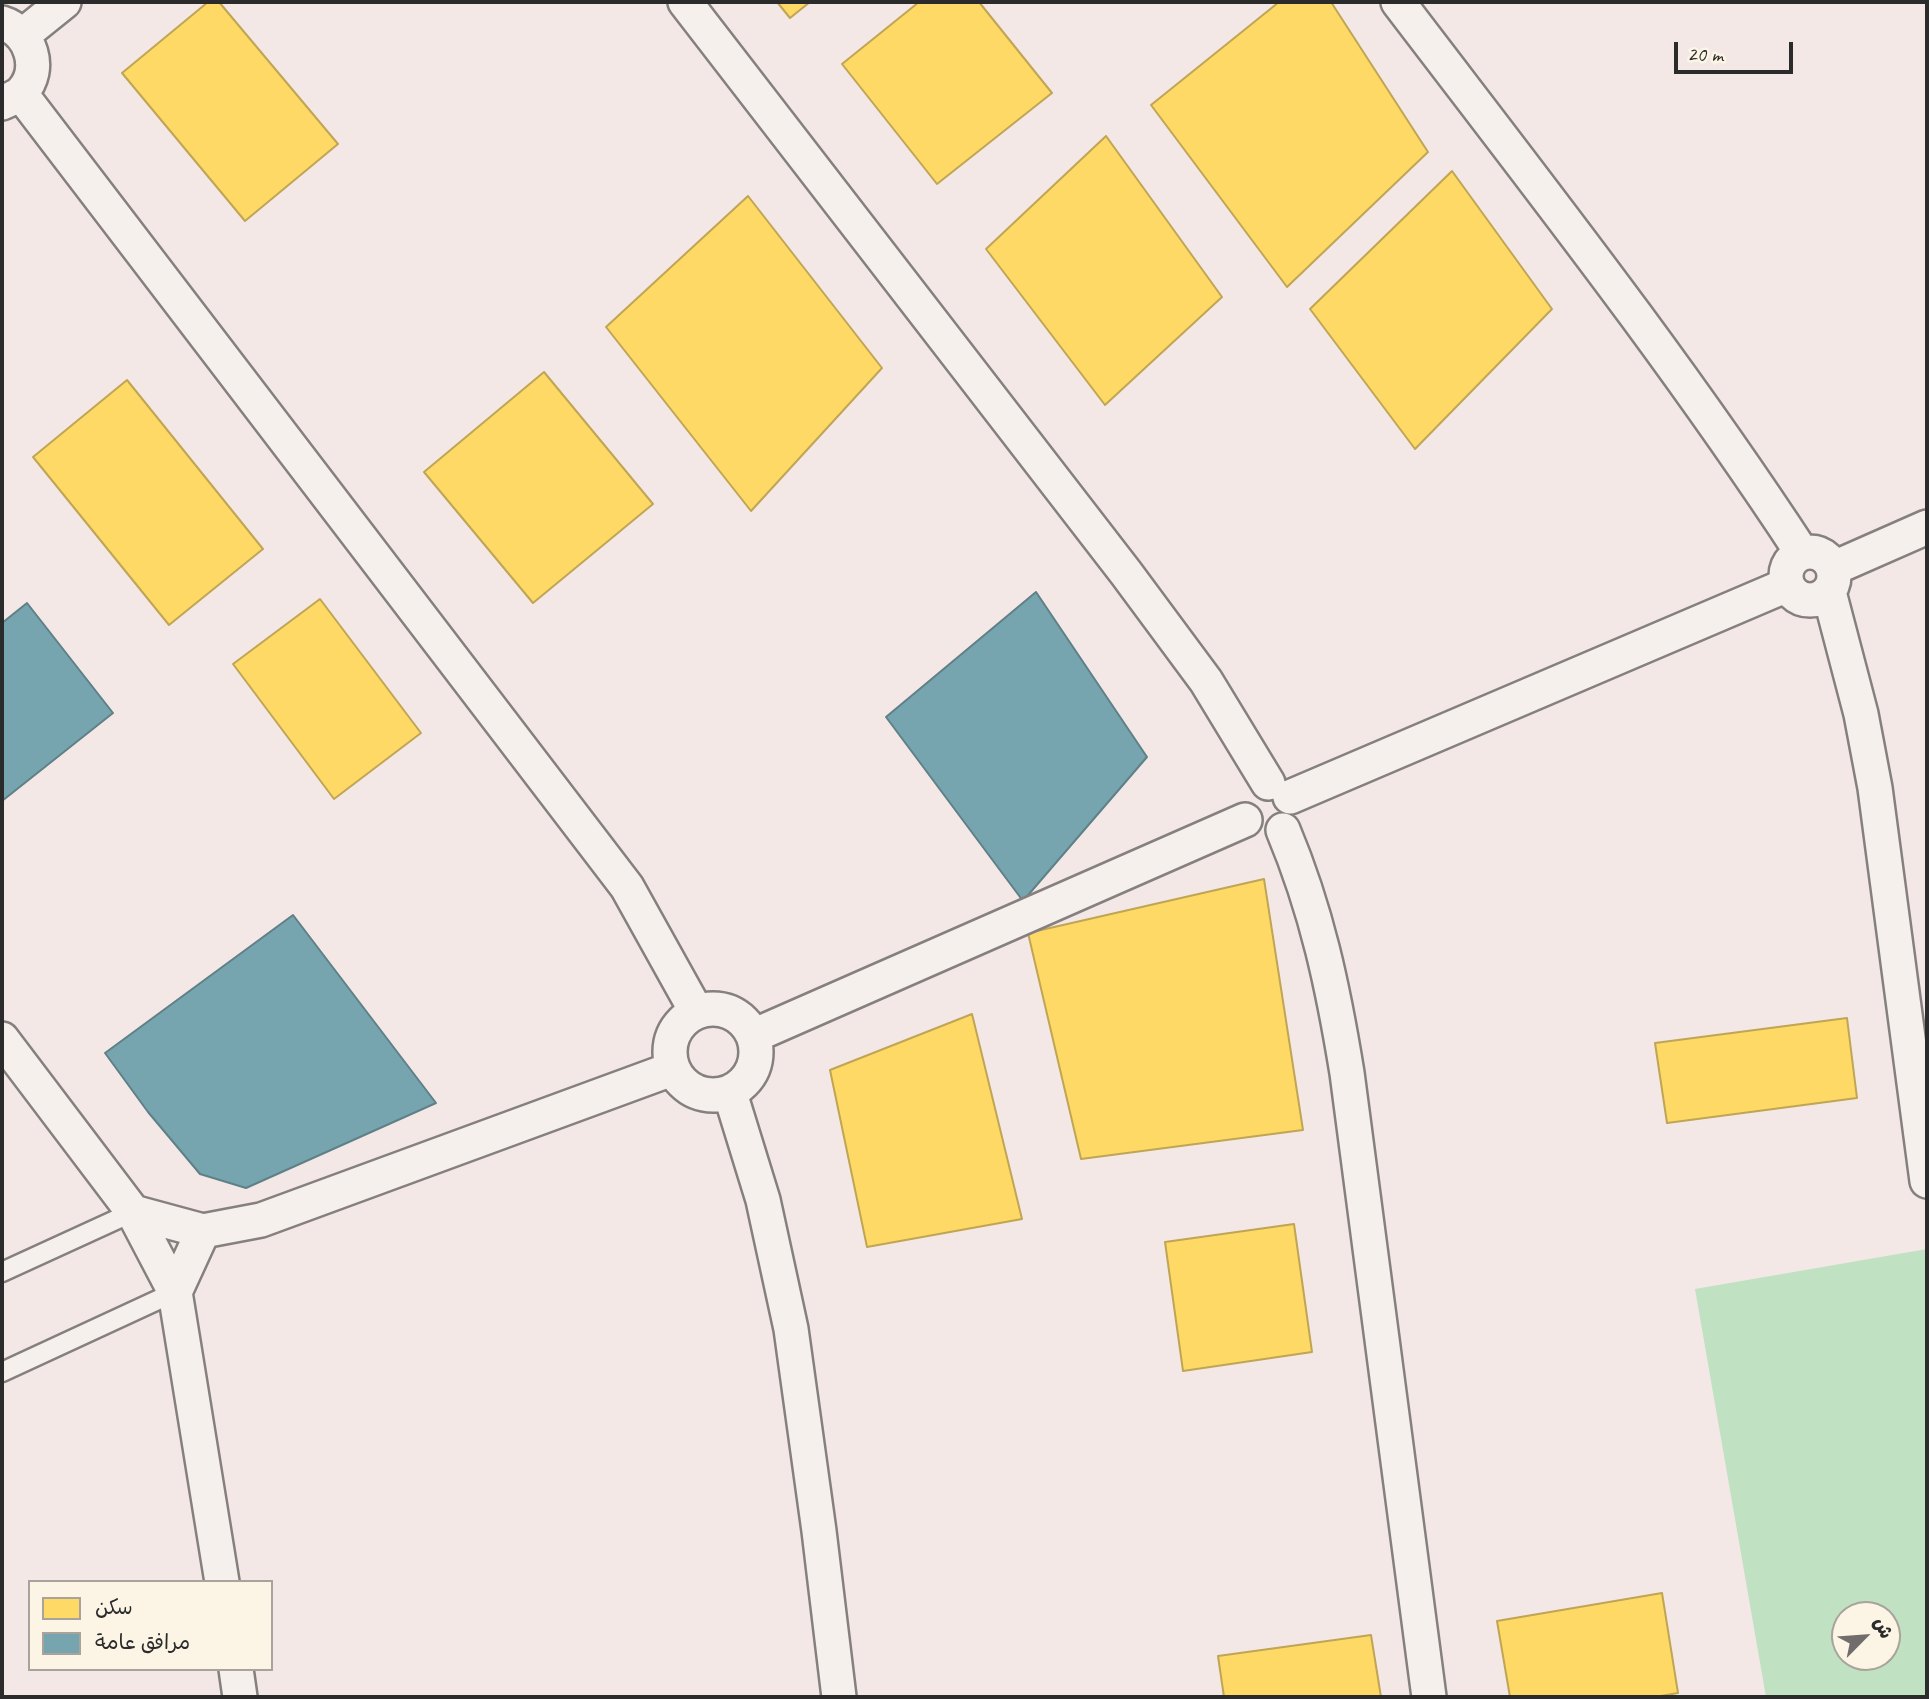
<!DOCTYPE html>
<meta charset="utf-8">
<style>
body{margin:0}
#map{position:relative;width:1929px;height:1699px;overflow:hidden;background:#f3e8e6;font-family:Caveat,"Playpen Sans Arabic",sans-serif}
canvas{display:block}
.frame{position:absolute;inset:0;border:4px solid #2b2b2b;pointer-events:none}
.legend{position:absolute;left:28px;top:1580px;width:245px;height:91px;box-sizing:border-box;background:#fcf5e5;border:2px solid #a8a49b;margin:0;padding:9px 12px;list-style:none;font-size:21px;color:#2b2b2b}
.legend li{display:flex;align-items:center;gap:14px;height:35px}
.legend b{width:35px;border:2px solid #a8a49b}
.north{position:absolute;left:1831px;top:1601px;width:70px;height:70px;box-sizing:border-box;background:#fcf5e5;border:2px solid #a8a49b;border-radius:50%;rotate:65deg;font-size:19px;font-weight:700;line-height:28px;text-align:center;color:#2b2b2b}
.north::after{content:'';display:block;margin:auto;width:24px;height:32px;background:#716d6c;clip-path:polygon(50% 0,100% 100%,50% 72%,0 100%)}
.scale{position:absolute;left:1674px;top:42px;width:119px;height:32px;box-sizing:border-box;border:4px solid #2b2b2b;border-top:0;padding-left:9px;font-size:21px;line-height:24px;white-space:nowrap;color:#2b2b2b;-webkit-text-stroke:5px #fcf5e5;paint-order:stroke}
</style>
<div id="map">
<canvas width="1929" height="1699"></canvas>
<div class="frame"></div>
<ul class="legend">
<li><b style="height:19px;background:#ffd966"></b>سكن</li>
<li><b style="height:19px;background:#76a5af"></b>مرافق عامة</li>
</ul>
<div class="north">ش</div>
<div class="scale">20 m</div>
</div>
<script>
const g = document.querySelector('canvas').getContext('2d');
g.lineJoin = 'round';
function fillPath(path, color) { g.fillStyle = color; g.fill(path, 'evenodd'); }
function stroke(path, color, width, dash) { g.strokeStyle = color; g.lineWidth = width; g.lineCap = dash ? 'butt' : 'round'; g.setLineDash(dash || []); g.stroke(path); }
fillPath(new Path2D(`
 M1927 1249V1697H1766L1695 1289ZM1845 1615H1887V1657H1845Z`), '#c1e1c3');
const homes = new Path2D(`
 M208 2H219L338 144 245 221 122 73Z
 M777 2H810L790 18Z
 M919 2H979L1052 93 937 184 842 64Z
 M1279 2H1331L1428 152 1287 287 1151 105Z
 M1106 136 1222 297 1105 405 986 249Z
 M1452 171 1552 309 1415 449 1310 309Z
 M748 196 882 368 751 511 606 327Z
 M544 372 653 504 533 603 424 472Z
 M127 380 263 549 169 625 33 457Z
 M320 599 421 733 334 799 233 664Z
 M1264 879 1303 1130 1081 1159 1028 933Z
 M972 1014 1022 1219 867 1247 830 1070Z
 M1847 1018 1857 1098 1667 1123 1655 1043Z
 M1294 1224 1312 1352 1183 1371 1165 1242Z
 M1662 1593 1678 1693 1655 1697H1510L1497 1621Z
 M1371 1635 1381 1697H1224L1218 1656Z`);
fillPath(homes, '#ffd966');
stroke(homes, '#bfa554', 2);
const public = new Path2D(`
 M1036 592 1147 757 1023 901 886 717Z
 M27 603 113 713 2 801V623Z
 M293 915 436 1103 246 1188 200 1174 148 1112 105 1053Z`);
fillPath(public, '#76a5af');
stroke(public, '#608087', 2);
const lane = new Path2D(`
 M2 1272 133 1212
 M2 1372 175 1292`);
const street = new Path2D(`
 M685 2 1126 573 1206 681 1268 783
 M1398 2C1536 183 1677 362 1802 553
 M2 23C31 32 43 69 22 92 17 97 8 100 2 103
 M23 35 64 2
 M21 94 627 887 696 1011
 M1786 576a24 24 0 1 1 48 0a24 24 0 1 1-48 0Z
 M1834 568 1927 527
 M1829 592 1861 714 1875 788 1927 1181
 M1290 797 1787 585
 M1283 830C1317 911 1333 987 1347 1073L1429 1697
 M670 1052a43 43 0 1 1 86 0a43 43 0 1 1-86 0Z
 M753 1036 1245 820
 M2 1039 133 1212 175 1292 222 1582
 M730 1093 763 1200 791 1329 819 1531 839 1697
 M133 1212 203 1231 261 1220 672 1069
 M175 1292 203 1231
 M236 1669 240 1697`);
stroke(lane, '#85807f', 23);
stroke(street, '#85807f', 38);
stroke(lane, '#f5f0eb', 18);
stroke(street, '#f5f0eb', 33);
</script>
